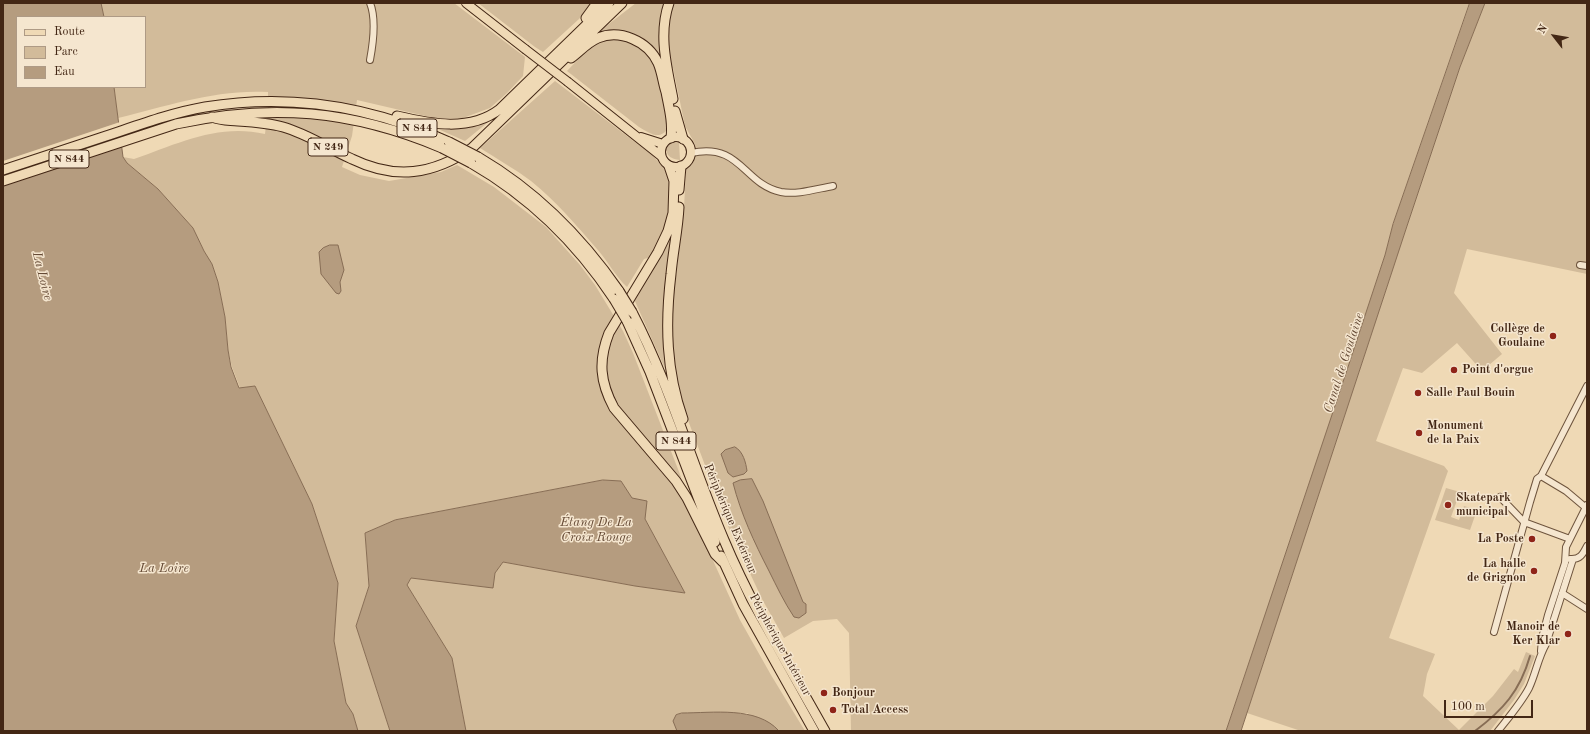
<!DOCTYPE html>
<meta charset="utf-8">
<style>
body{margin:0}
#map{position:relative;width:1590px;height:734px;overflow:hidden;background:#efd9b5;font-family:"Old Standard TT",serif}
canvas{display:block}
.frame{position:absolute;inset:0;border:4px solid #432715;pointer-events:none}
.legend{position:absolute;left:16px;top:16px;width:130px;height:72px;box-sizing:border-box;background:#f5e6cf;border:1px solid #ae9a85;margin:0;padding:5px 7px;list-style:none;font-size:12px;color:#432715}
.legend li{display:flex;align-items:center;gap:8px;height:20px}
.legend b{width:20px;border:1px solid #ae9a85}
.north{position:absolute;left:1534px;top:16px;width:40px;height:40px;-webkit-text-stroke:3px #f5e6cf;paint-order:stroke;rotate:301deg;font-size:11px;font-weight:700;line-height:16px;text-align:center;color:#432715}
.north::after{content:'';display:block;margin:auto;width:14px;height:18px;background:#432715;clip-path:polygon(50% 0,100% 100%,50% 72%,0 100%)}
.scale{position:absolute;left:1444px;top:700px;width:89px;height:18px;box-sizing:border-box;border:2px solid #432715;border-top:0;padding-left:5px;font-size:12px;line-height:14px;white-space:nowrap;color:#432715;-webkit-text-stroke:3px #f5e6cf;paint-order:stroke}
</style>
<div id="map">
<canvas width="1590" height="734"></canvas>
<div class="frame"></div>
<ul class="legend">
<li><b style="height:5px;background:#efd9b5"></b>Route</li>
<li><b style="height:11px;background:#d2bb9a"></b>Parc</li>
<li><b style="height:11px;background:#b59c7f"></b>Eau</li>
</ul>
<div class="north">N</div>
<div class="scale">100 m</div>
</div>
<script>
const g = document.querySelector('canvas').getContext('2d');
g.lineJoin = 'round';
function fillPath(path, color) { g.fillStyle = color; g.fill(path, 'evenodd'); }
function stroke(path, color, width, dash) { g.strokeStyle = color; g.lineWidth = width; g.lineCap = dash ? 'butt' : 'round'; g.setLineDash(dash || []); g.stroke(path); }
function label(font, color, halo, rows, align = 'center') {
  g.font = font + ' "Old Standard TT",serif'; g.lineWidth = 3; g.setLineDash([]); g.textBaseline = 'middle'; g.strokeStyle = halo; g.fillStyle = color; for (const [text, x, y, turn = 0] of rows) {
    g.save(); g.translate(x, y); g.rotate((+turn || 0) * Math.PI / 180); g.textAlign = isNaN(turn) ? turn : align; if (halo) g.strokeText(text, 0, 0); g.fillText(text, 0, 0); g.restore();
  }
}
fillPath(new Path2D(`
 M101 3H454L525 57 523 76 507 93 490 108 463 118H434L357 100 352 136 342 167 360 175 389 181 441 172 457 165 494 187 546 227 580 265 595 285 623 331 633 353 681 477 674 484 691 512 740 620 771 675 805 731H779L747 713H682L676 715 678 731H466L452 658 407 585 411 578 492 587 495 573 503 562 635 586 685 593 645 519 621 481 603 480 395 520 365 533 369 586 356 626 390 731H358L353 714 346 703 334 641 338 583 312 504 255 386 240 388 232 367 228 350 225 317 218 282 212 264 204 251 193 228 158 189 127 163 123 157 134 159C177 144 218 123 265 134L268 108V92C216 89 167 106 118 118L114 87H145V17H104Z
 M478 3H591L579 19 543 52 535 47Z
 M636 3H1470L1393 224 1385 255 1348 367 1226 731H851L849 633 837 619 813 621 784 638 762 599 728 526 686 415 676 374 672 340 673 301 684 208 686 169 694 158 695 144 685 126 673 68 656 72 669 127C660 141 651 134 639 127L567 71 588 49 599 42 601 30Z
 M1485 3H1587V274L1467 249 1454 293 1502 354 1482 371 1457 343 1422 373 1403 368 1376 441 1444 466 1448 471 1389 638 1435 654 1427 674 1423 696 1459 730 1493 696 1514 669 1518 672 1526 652 1535 656 1524 684 1514 700 1490 731H1301L1247 713 1407 226 1460 67Z
 M555 81 652 155 664 168 669 179 668 210 666 223 661 241 651 257 644 259 627 287C615 276 608 261 597 249 576 225 556 201 531 181 515 169 497 159 480 148Z
 M498 114 465 141 429 125 455 128H470Z
 M674 142 679 143 680 160C670 159 663 154 669 144Z
 M669 241 671 242C666 286 659 329 667 373L634 299 641 289Z
 M1446 488 1460 492 1451 517 1459 520 1464 506 1477 510 1470 530 1435 520Z`), '#d2bb9a');
const water = new Path2D(`
 M3 3H101L104 17H17V87H114L123 157 127 163 158 189 193 228 204 251 212 264 218 282 225 317 228 350 231 367 239 388 255 386 312 504 338 583 334 641 346 703 353 714 358 731H3Z
 M1470 3H1485L1460 67 1407 226 1241 731H1226L1348 367 1385 255 1393 224Z
 M330 245H338L344 270 340 282 341 291 339 294 336 293 321 274 319 252 323 248Z
 M735 447C743 451 746 463 747 471L744 474 733 477 728 473 721 454 725 450Z
 M752 479 763 501 803 602 806 604V613L799 618 794 617C784 602 777 587 769 571 754 542 741 514 733 483L740 480Z
 M603 480 621 481 632 498 647 501 645 519 685 593 635 586 503 562 495 573 493 588 411 578 407 585 452 658 466 731H390L356 626 369 586 365 533 395 520Z
 M682 713C713 713 757 706 779 731H677L673 721 676 715Z`);
fillPath(water, '#b59c7f');
stroke(water, '#876d55', 1);
fillPath(new Path2D(`
 M120 122 123 145 3 185V161Z`), '#efd9b5');
stroke(new Path2D(`
 M1475 731C1503 710 1520 691 1530 656`), '#876d55', 2);
const minor = new Path2D(`
 M370 3C376 18 373 44 370 60
 M691 153C741 142 743 184 781 192 797 195 816 189 833 186
 M1580 265 1587 266
 M1541 476 1566 491 1585 507
 M1500 497 1524 522 1570 539
 M1570 559C1580 560 1583 554 1587 546
 M1562 593 1587 609
 M1494 632 1530 502 1537 479 1541 476 1587 386
 M1541 651 1542 638 1548 615 1565 563 1566 547 1587 505
 M1498 731C1509 717 1521 703 1529 688 1536 673 1538 658 1546 644L1573 559`);
const major = new Path2D(`
 M466 3 525 49
 M568 82 661 156
 M661 152a15 15 0 1 1 30 0a15 15 0 1 1-30 0Z
 M641 137 663 144`);
const highway = new Path2D(`
 M669 3C658 35 667 67 673 99
 M586 18 597 3
 M571 58C579 52 588 42 598 38 620 29 648 41 658 63 662 72 663 83 666 92 669 108 673 122 671 138
 M675 111 683 139
 M397 116C431 124 470 132 500 109L609 3
 M212 117C222 121 228 120 238 121 254 122 269 123 283 127 308 134 329 149 352 159 395 180 433 175 472 148L622 3
 M478 157C536 191 581 236 619 291
 M471 163C530 197 577 243 614 299
 M669 166 674 181 673 213 668 231 658 252 609 333C598 361 600 382 614 408L676 481 687 498 715 554 723 562
 M3 170C37 159 72 147 106 136 139 125 171 113 205 107 290 93 371 106 449 142
 M3 181 176 124C271 103 352 110 442 148
 M679 190 681 166
 M679 207C678 229 673 251 671 274 665 324 666 371 683 419
 M632 312C670 385 692 465 724 540 752 607 790 668 825 731
 M627 321 650 372 715 542
 M721 556 743 604 814 731`);
stroke(minor, '#6e543d', 8);
stroke(major, '#432715', 10);
stroke(highway, '#432715', 11);
stroke(minor, '#f5e6cf', 6);
stroke(major, '#efd9b5', 8);
stroke(highway, '#efd9b5', 9);
const majorBridge = new Path2D(`
 M525 49 568 82`);
const highwayBridge = new Path2D(`
 M449 142 478 157
 M442 148 471 163
 M619 291 632 312
 M614 299 627 321`);
stroke(majorBridge, '#432715', 10, []);
stroke(highwayBridge, '#432715', 11, []);
stroke(majorBridge, '#efd9b5', 8);
stroke(highwayBridge, '#efd9b5', 9);
for (const [x, y, r, color] of [
 [1553,336,4,"#8f2418"],
 [1454,370,4,"#8f2418"],
 [1418,393,4,"#8f2418"],
 [1419,433,4,"#8f2418"],
 [1448,505,4,"#8f2418"],
 [1532,539,4,"#8f2418"],
 [1534,571,4,"#8f2418"],
 [1568,634,4,"#8f2418"],
 [824,693,4,"#8f2418"],
 [833,710,4,"#8f2418"]
]) { const dot = new Path2D(); dot.arc(x, y, r, 0, 2 * Math.PI); g.fillStyle = color; g.fill(dot); stroke(dot, '#f5e6cf', 1.5); }
for (const [x, y, w] of [
 [417,128,40],
 [328,147,40],
 [69,159,40],
 [676,441,40]
]) { const box = new Path2D(); box.roundRect(x - w / 2, y - 9, w, 18, 3); g.fillStyle = '#f5e6cf'; g.fill(box); stroke(box, '#432715', 1); }
label('bold 11px', '#432715', null, [
 ["N 844",417,128],
 ["N 249",328,147],
 ["N 844",69,159],
 ["N 844",676,441]
]);
label('bold 12px', '#432715', '#f5e6cf', [
 ["Collège de",1545,329,"right"],
 ["Goulaine",1545,343,"right"],
 ["Point d'orgue",1462,370],
 ["Salle Paul Bouin",1426,393],
 ["Monument",1427,426],
 ["de la Paix",1427,440],
 ["Skatepark",1456,498],
 ["municipal",1456,512],
 ["La Poste",1524,539,"right"],
 ["La halle",1526,564,"right"],
 ["de Grignon",1526,578,"right"],
 ["Manoir de",1560,627,"right"],
 ["Ker Klar",1560,641,"right"],
 ["Bonjour",832,693],
 ["Total Access",841,710]
], 'left');
label('12px', '#432715', '#f5e6cf', [
 ["Périphérique Extérieur",730,519,67],
 ["Périphérique Intérieur",780,645,61]
]);
label('italic 13px', '#654a35', '#f5e6cf', [
 ["La Loire",42,276,76],
 ["Canal de Goulaine",1344,363,-72],
 ["Étang De La",596,523],
 ["Croix Rouge",596,538],
 ["La Loire",164,569]
]);
</script>
